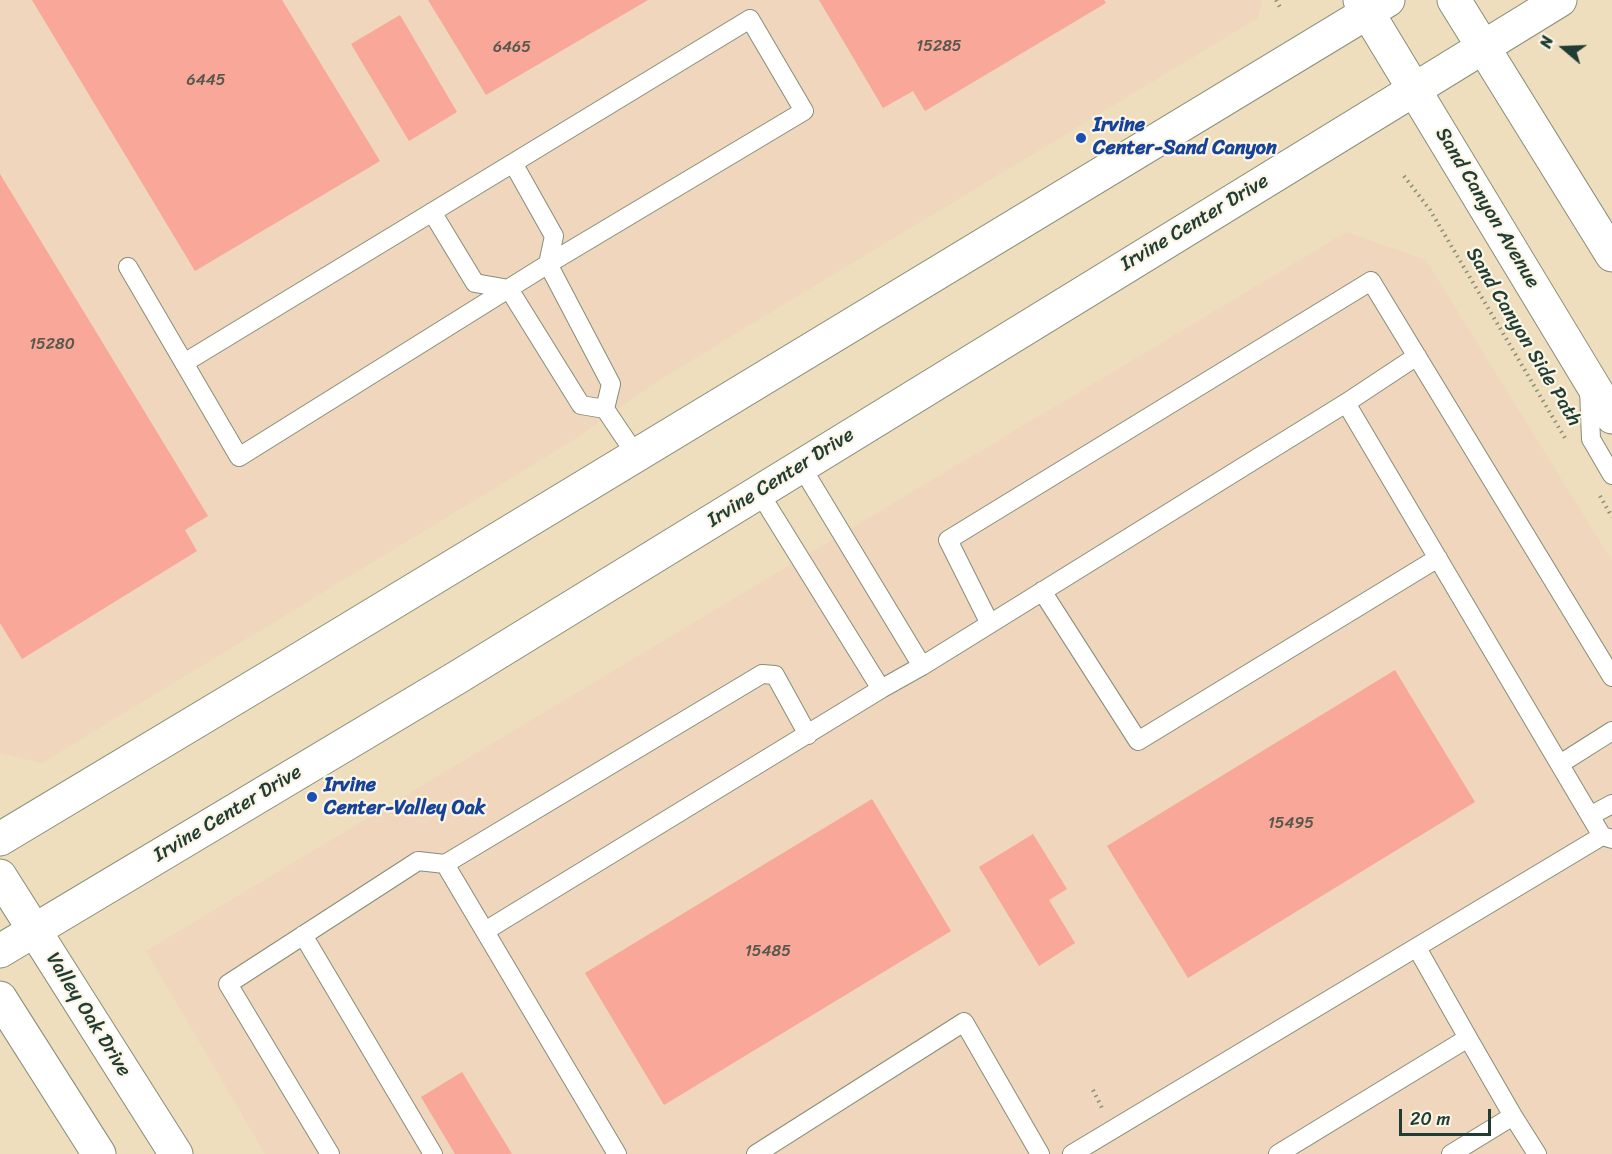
<!DOCTYPE html>
<style>
body{margin:0}
#map{position:relative;width:1612px;height:1154px;overflow:hidden;background:#eedebd;font-family:Sriracha,sans-serif}
canvas{display:block}
.north{position:absolute;left:1534px;top:18px;width:60px;height:60px;-webkit-text-stroke:4px #fcf5e5;paint-order:stroke;rotate:289deg;font-size:16px;font-weight:700;line-height:24px;text-align:center;color:#1f3d34}
.north::after{content:'';display:block;margin:auto;width:21px;height:27px;background:#1f3d34;clip-path:polygon(50% 0,100% 100%,50% 72%,0 100%)}
.scale{position:absolute;left:1399px;top:1109px;width:92px;height:27px;box-sizing:border-box;border:3px solid #1f3d34;border-top:0;padding-left:8px;font-size:18px;line-height:21px;white-space:nowrap;color:#1f3d34;-webkit-text-stroke:4px #fcf5e5;paint-order:stroke}
</style>
<div id="map">
<canvas width="1612" height="1154"></canvas>
<div class="north">N</div>
<div class="scale">20 m</div>
</div>
<script>
const g = document.querySelector('canvas').getContext('2d');
g.lineJoin = 'round';
function fillPath(path, color) { g.fillStyle = color; g.fill(path, 'evenodd'); }
function stroke(path, color, width, dash) { g.strokeStyle = color; g.lineWidth = width; g.lineCap = dash ? 'butt' : 'round'; g.setLineDash(dash || []); g.stroke(path); }
function label(font, color, halo, rows, align = 'center') {
  g.font = font + ' Sriracha,sans-serif'; g.lineWidth = 4.5; g.setLineDash([]); g.textBaseline = 'middle'; g.strokeStyle = halo; g.fillStyle = color; for (const [text, x, y, turn = 0] of rows) {
    g.save(); g.translate(x, y); g.rotate((+turn || 0) * Math.PI / 180); g.textAlign = isNaN(turn) ? turn : align; if (halo) g.strokeText(text, 0, 0); g.fillText(text, 0, 0); g.restore();
  }
}
fillPath(new Path2D(`
 M0 0H1262L1258 18 664 377 569 443 42 763 0 753Z
 M1346 232 1426 260 1612 561V1154H265L146 951Z`), '#efd6bc');
fillPath(new Path2D(`
 M32 0H282L380 161 195 271Z
 M428 0H648L486 95Z
 M819 0H1104L1106 3 925 111 913 91 883 108Z
 M400 15 457 112 409 141 351 44Z
 M0 174 208 516 185 530 197 551 22 659 0 623Z
 M1395 670 1475 802 1188 978 1107 846Z
 M872 799 951 931 664 1105 585 973Z
 M1033 834 1067 889 1049 900 1075 943 1039 966 979 867Z
 M462 1072 512 1154H455L421 1097Z`), '#f8a798');
const service = new Path2D(`
 M513 163 554 236 548 264 611 384 605 409 636 455
 M432 212 475 283 509 289 581 405 605 409
 M128 267 239 457 548 264 804 111 750 19 184 363
 M1589 390 1591 439 1612 475
 M1346 403 1417 356
 M801 466 922 666
 M759 492 881 689
 M1042 591 1138 741 1438 558
 M990 624 948 540 1371 281 1612 677
 M1560 764 1612 731
 M1590 816 1612 804
 M445 864 762 674 775 675 808 735
 M485 931 881 689 922 666 1346 403 1602 836 1612 839
 M303 935 433 1154
 M1417 948 1468 1038
 M1513 1116 1537 1154
 M330 1154 228 984 418 861 445 864 617 1154
 M756 1154 964 1022 1040 1154
 M1072 1154 1602 836
 M1278 1154 1468 1038 1513 1116 1451 1154`);
const tertiary = new Path2D(`
 M0 876 176 1154
 M0 998 99 1154`);
const secondary = new Path2D(`
 M1360 0 1612 417
 M1454 0 1612 255`);
const primary = new Path2D(`
 M0 839 285 668 1388 0
 M0 951 458 677 1560 0`);
stroke(service, '#868e78', 20);
stroke(tertiary, '#868e78', 35);
stroke(secondary, '#868e78', 35);
stroke(primary, '#868e78', 35);
stroke(new Path2D(`
 M1276 0 1281 9
 M1404 176 1430 210 1565 438
 M1600 496 1612 517
 M1093 1090 1102 1108`), '#868e78', 4, [1.5, 4.5]);
stroke(service, '#fff', 18);
stroke(tertiary, '#fff', 33);
stroke(secondary, '#fff', 33);
stroke(primary, '#fff', 33);
for (const [x, y, r, color] of [
 [1081,138,6,"#1a4fb4"],
 [312,797,6,"#1a4fb4"]
]) { const dot = new Path2D(); dot.arc(x, y, r, 0, 2 * Math.PI); g.fillStyle = color; g.fill(dot); stroke(dot, '#fcf5e5', 2); }
label('16px', '#55584d', null, [
 ["15285",939,47],
 ["6465",512,48],
 ["6445",206,81],
 ["15280",52,345],
 ["15495",1291,824],
 ["15485",768,952]
]);
label('bold 20px', '#164399', '#fcf5e5', [
 ["Irvine",1093,126],
 ["Center-Sand Canyon",1093,149],
 ["Irvine",324,786],
 ["Center-Valley Oak",324,809]
], 'left');
label('20px', '#1f3d34', '#fcf5e5', [
 ["Sand Canyon Avenue",1487,208,59],
 ["Irvine Center Drive",1195,223,-31],
 ["Sand Canyon Side Path",1523,337,59],
 ["Irvine Center Drive",781,478,-32],
 ["Irvine Center Drive",228,814,-31],
 ["Valley Oak Drive",88,1015,58]
]);
</script>
